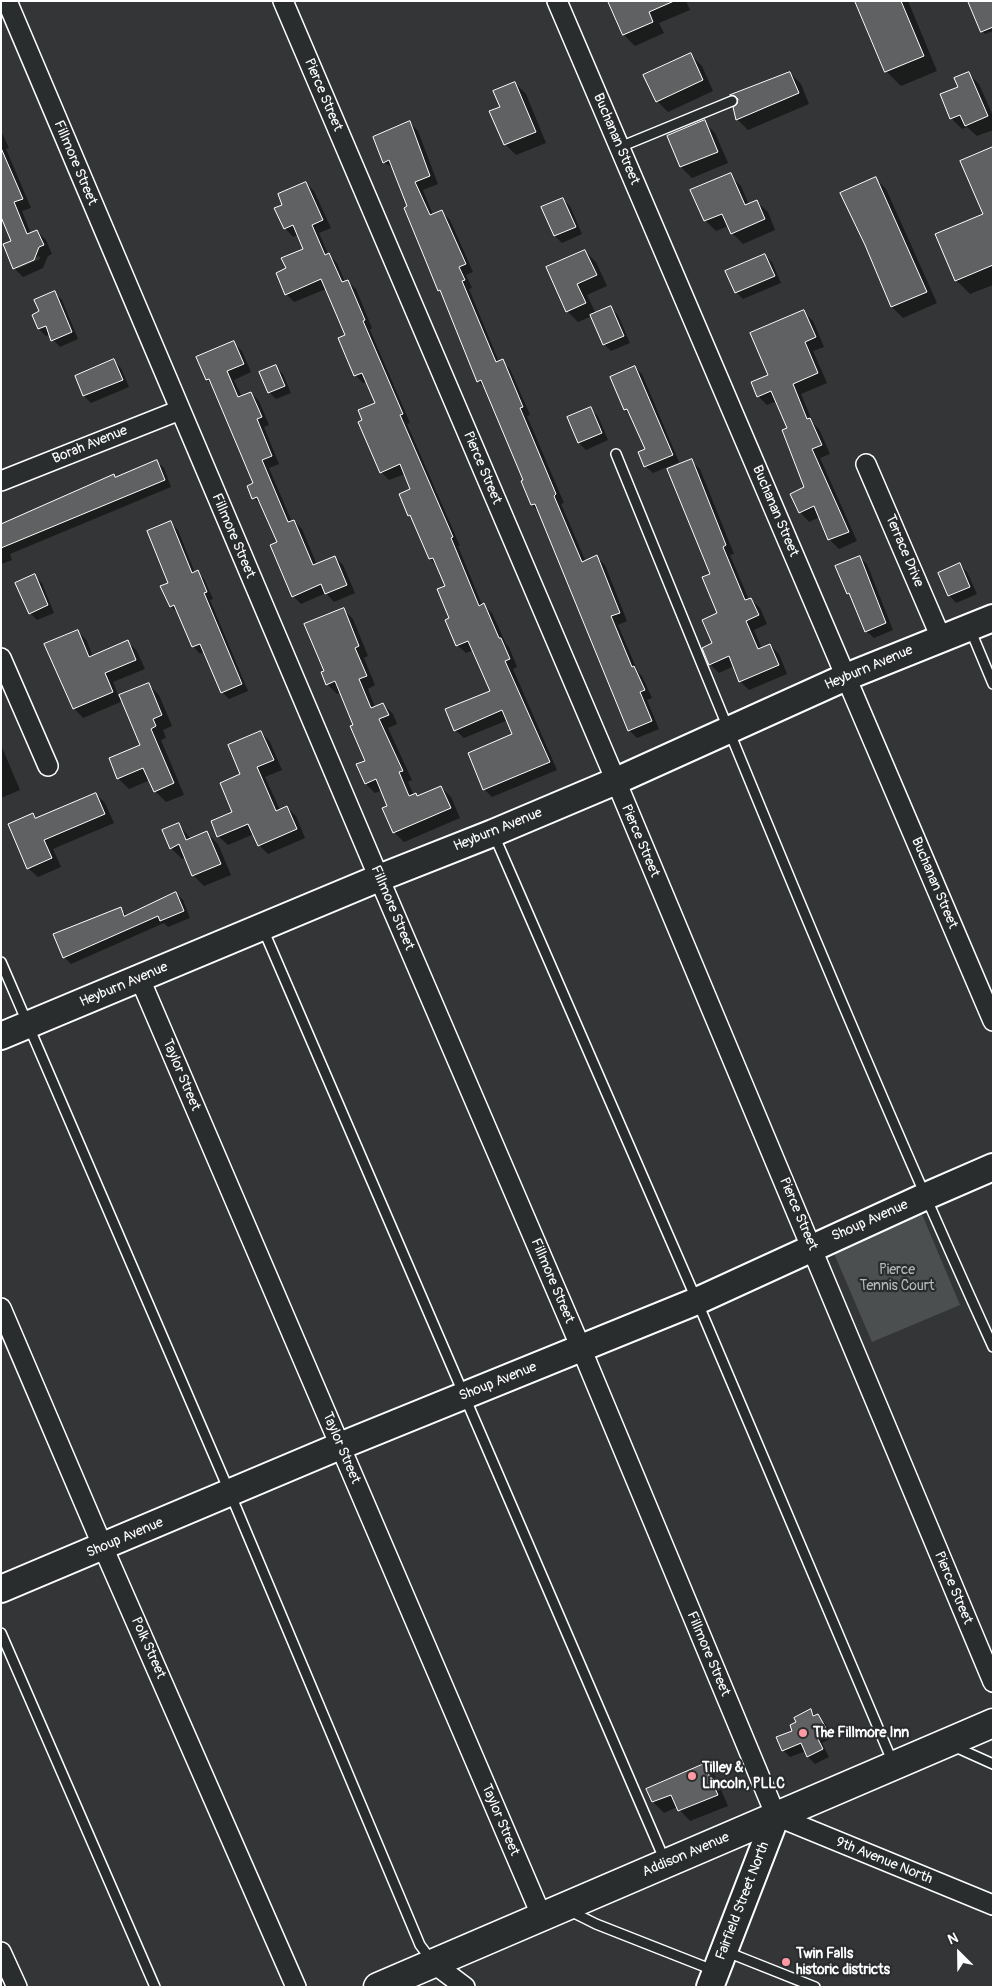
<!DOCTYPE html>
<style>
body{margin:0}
#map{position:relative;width:994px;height:1988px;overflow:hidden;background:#333536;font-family:Pangolin,sans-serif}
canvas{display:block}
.frame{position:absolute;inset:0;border:2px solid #fff;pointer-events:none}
.north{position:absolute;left:934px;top:1928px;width:50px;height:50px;-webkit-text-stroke:4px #2a2d2e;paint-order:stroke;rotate:337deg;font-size:14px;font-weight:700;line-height:20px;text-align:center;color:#fff}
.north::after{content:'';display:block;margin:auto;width:18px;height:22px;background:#fff;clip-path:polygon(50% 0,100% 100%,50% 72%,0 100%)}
</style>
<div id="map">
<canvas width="994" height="1988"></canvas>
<div class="frame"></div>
<div class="north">N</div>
</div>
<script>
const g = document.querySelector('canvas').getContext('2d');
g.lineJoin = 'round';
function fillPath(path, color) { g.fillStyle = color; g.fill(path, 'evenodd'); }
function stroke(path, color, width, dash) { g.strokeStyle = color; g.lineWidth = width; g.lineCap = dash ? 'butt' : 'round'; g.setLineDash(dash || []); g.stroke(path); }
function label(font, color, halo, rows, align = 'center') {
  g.font = font + ' Pangolin,sans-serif'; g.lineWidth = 4.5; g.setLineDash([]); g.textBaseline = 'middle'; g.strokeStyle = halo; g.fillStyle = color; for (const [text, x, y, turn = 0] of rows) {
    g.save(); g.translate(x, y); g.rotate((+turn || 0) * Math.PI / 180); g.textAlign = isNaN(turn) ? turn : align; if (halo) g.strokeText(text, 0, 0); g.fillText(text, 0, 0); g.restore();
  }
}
fillPath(new Path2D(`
 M922 1214 960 1305 872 1342 833 1251Z`), '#4c4f50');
fillPath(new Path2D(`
 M618 1H686L690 10 659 23 664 33 635 46 624 35Z
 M857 1H908L937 71 901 86 886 71Z
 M993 1V31L985 34 982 31Z
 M691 55 702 66 713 91 668 112 657 101Z
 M790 73 801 84 809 104 748 130 737 119 739 102 733 95Z
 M968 73 979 84 993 116V130L977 136 967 127 962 129 951 118 941 95 959 87Z
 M515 83 526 94 546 143 516 155 505 144Z
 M704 122 715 133 728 163 692 178 681 167Z
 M410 123 418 131 438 184 423 190 433 215 442 212 450 220 473 272 466 275 472 288 469 289 499 362 502 361 510 369 530 415 527 416 564 503 561 504 586 562 597 557 605 565 627 621 618 625 638 672 642 676 652 698 647 700 659 729 637 738 629 730 539 512 532 505 525 481 485 388 478 381 442 293 439 290 394 169 384 162Z
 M1 131 9 148 6 149 31 208 22 211 31 234 37 231 46 240 52 254 48 256 43 268 23 277 14 268 13 241 1 206ZM39 256 40 259 17 269V266Z
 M993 149V285L970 294 956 280 984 215Z
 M730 175 741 186 749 205 757 202 768 212 775 230 743 244 732 233 728 226 716 231 705 220Z
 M875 178 886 189 937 303 903 318 892 307Z
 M306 183 314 191 331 228 319 233 328 254 337 263 345 282 347 281 356 289 372 328 370 330 410 423 407 424 460 546H458L482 605H484L492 613 506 644 509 647 517 667 513 669 557 770 492 797 484 789 514 735 508 720 464 738 455 730 492 692 474 650 466 653 457 645 451 619 446 586 438 567 430 559 401 495 412 490 405 474 389 480 381 472 377 404 367 382 363 383 355 375 347 336 326 289 294 302 286 294 287 269 305 249 298 235 293 237 285 228 284 205Z
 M563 199 570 206 582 234 562 243 555 236 543 208Z
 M585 251 596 262 607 286 587 295 596 314 611 308 618 315 630 343 611 351 604 344 592 316 578 322 567 311Z
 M765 255 772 262 781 283 743 299 736 292Z
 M55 293 62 300 78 339 60 347 49 335 46 336 39 329 41 312Z
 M803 311 813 321 824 347 813 351 827 383 801 394 813 423 819 429 830 454 820 458 857 541 839 549 829 539 820 517 809 522 800 512 806 488 789 429 777 401 767 405 758 396Z
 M234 343 242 351 251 372 234 380 242 397 251 393 259 401 269 425 264 427 279 464 269 468 292 522 294 521 302 529 317 565 335 557 343 565 355 593 334 602 326 593 301 604 293 596 278 543 262 506 254 498 255 483 213 385 207 380 198 358Z
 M114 361 121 368 129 387 91 403 84 396 76 377Z
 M276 367 283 374 291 393 276 399 269 392Z
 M635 367 642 374 679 462 653 473 645 466 646 450 632 417 625 410Z
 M591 409 598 416 608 440 586 450 579 443 569 418Z
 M156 461 164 468 171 487 10 554 12 560 1 564V525Z
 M691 461 700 469 734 554 730 555 749 600 751 599 760 608 767 624 754 630 762 649 770 645 779 654 787 674 749 690 740 681 734 666 719 673 710 664 719 614Z
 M171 523 178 530 195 573 197 572 204 579 213 599 210 600 248 691 229 699 222 692 205 651 200 654 193 646 179 613 171 607Z
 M859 557 867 564 893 630 874 638 866 631 853 598 848 593Z
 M960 565 967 572 977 594 956 603 949 595Z
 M35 576 42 583 54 613 37 620 30 613Z
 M343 609 353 619 368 656 364 658 375 685 368 689 375 707 383 704 393 714 397 724 388 728 412 780 408 782 414 796 416 795 418 797 441 787 451 797 460 818 404 842 394 832 389 806 382 790 375 793 366 784 358 765 366 761 355 726 341 692 337 694 327 684 325 672Z
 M78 631 87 641 93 657 128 642 137 651 145 669 113 682 119 697 148 684 159 695 172 726 163 730 166 738 161 740 184 795 166 802 155 791 150 780 129 789 118 778 142 746 123 701 83 718 74 708Z
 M261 732 270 742 282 770 265 777 280 810 287 807 296 816 305 838 268 854 259 845 254 834 228 845 218 836 234 813 242 775Z
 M1 745 20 790 1 798Z
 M96 794 105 803 114 823 53 849 61 867 38 877 28 868 33 814 37 819Z
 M178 824 191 839 207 833 218 844 231 875 204 886 193 875 186 857 182 859 171 848Z
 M176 893 183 900 190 918 168 927 164 923 71 964 64 957 120 909 128 916Z
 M811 1711 825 1723 834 1737 822 1743 829 1757 815 1764 808 1757 806 1751 790 1757 783 1750 794 1731Z
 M704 1765 715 1776 728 1806 690 1821 677 1807 664 1813 653 1802 647 1789Z`), '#0007');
const building = new Path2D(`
 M608 1H674L649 12 653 22 623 35Z
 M855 1H901L924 56 885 72Z
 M968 1H993V27L981 32Z
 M691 53 703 80 656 102 643 75Z
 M790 72 799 93 736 120 733 107 737 104 738 99 735 96 730 95Z
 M969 72 988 116 965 126 960 115 950 119 940 94 958 87 954 78Z
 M515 82 536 132 504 145 489 111 500 107 493 91Z
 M705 120 718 152 680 167 667 136Z
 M410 121 430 176 415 182 430 215 442 210 466 264 459 267 465 280 462 281 496 362 503 359 523 407 520 408 556 494 554 496 582 562 597 555 620 613 611 616 632 667 634 666 645 690 640 692 652 721 628 731 535 504 531 505 521 481 523 480 481 380 477 382 440 290 438 291 425 259 404 208 407 206 389 160 383 163 373 137Z
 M993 147V265L955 281 935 234 983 214 960 161Z
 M1 148 23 199 14 202 27 234 37 230 44 245 39 247 34 260 13 269 3 244 11 241 1 217Z
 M731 173 745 205 757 200 765 219 731 234 722 214 704 221 690 190Z
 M876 177 927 292 891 307 865 245 840 193Z
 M306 182 323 220 312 225 325 255 329 253 342 282 348 280 365 320 363 321 403 414 400 415 453 537 451 538 479 606 484 603 499 638H501L510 659 505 661 550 762 483 790 468 753 512 734 502 710 454 731 445 709 490 691 468 641 456 646 445 620 449 618 437 589 445 586 433 558 429 559 410 515 408 516 399 494 410 489 400 464 380 473 358 422 362 420 358 410 375 403 362 373 354 376 338 338 345 335 321 279 285 295 276 273 286 268 281 258 303 249 293 225 284 229 274 208 282 205 278 194Z
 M563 198 576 227 554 236 541 207Z
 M585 250 597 275 577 284 586 303 566 312 546 267Z
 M765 254 775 276 735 293 725 271Z
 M55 291 72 332 51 341 46 326 38 329 32 315 39 311 34 300Z
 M611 306 624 336 603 345 590 315Z
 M804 310 816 337 805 342 818 373 793 384 807 419 810 418 822 445 812 449 849 532 828 540 814 506 799 513 790 494 804 487 782 430 787 428 771 391 757 397 751 382 768 375 750 333Z
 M234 341 244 364 227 371 238 397 251 392 262 417 257 419 272 456 262 460 288 522 294 520 313 565 335 556 347 585 325 594 321 584 292 597 270 545 277 542 257 497 252 499 247 486 253 483 209 379 206 380 196 357Z
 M114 359 123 380 83 396 75 376Z
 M276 365 285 386 268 393 259 372Z
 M635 366 673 455 644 467 638 452 645 449 627 409 624 410 610 377Z
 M591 407 602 433 578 443 567 417Z
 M692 459 726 545 723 547 745 600 751 598 759 615 746 621 758 649 770 644 779 665 739 682 729 656 709 665 702 648 712 643 702 620 717 613 702 577 710 574 667 469Z
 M157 460 165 480 1 548V524L114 474 115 477Z
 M171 521 192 573 198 570 207 592 204 593 242 684 221 693 200 644 192 647 174 605 170 607 160 586 168 583 147 531Z
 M860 556 886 623 865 632 849 593 847 594 835 566Z
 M960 563 970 587 948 596 938 573Z
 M35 574 48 605 29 614 15 583Z
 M344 608 359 646 355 648 367 676 359 679 371 708 383 703 389 715 379 719 403 771 399 772 409 796 416 793 417 796 441 786 451 808 393 833 382 808 387 806 376 779 365 784 356 764 365 761 350 726 353 725 335 681 326 685 321 672 324 671 304 624Z
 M78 630 89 657 128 640 136 660 105 673 113 692 73 709 44 644Z
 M149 683 162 715 153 719 156 726 151 729 174 783 154 792 143 768 117 779 109 758 140 745 119 695Z
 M261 731 274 760 257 767 276 811 287 806 297 829 258 846 248 824 217 837 211 821 232 812 220 783 240 774 228 745Z
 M96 793 105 814 44 840 52 858 27 869 8 824 33 813 35 818Z
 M179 823 186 840 207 831 221 864 192 876 179 844 170 849 162 830Z
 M176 892 184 911 160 921 158 916 63 958 53 934 121 907 124 916Z
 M811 1709 813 1716 818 1714 827 1730 816 1735 823 1749 807 1757 801 1743 782 1751 776 1737 792 1731 790 1725 796 1722 794 1718Z
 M704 1764 718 1795 678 1811 671 1795 652 1802 646 1789Z`);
fillPath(building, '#5f6162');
stroke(building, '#fff', 1);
const lane = new Path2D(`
 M620 147 732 101
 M616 454C738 753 859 1053 993 1347
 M970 629 993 684
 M494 835 697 1301 893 1763
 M263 929 665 1861
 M1 962 230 1493 420 1945 432 1961
 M1 1633 155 1987
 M953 1746 993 1764
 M568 1910 596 1924 713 1970
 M727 1952 815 1987`);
const street = new Path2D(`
 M7 1 379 878 581 1348 776 1816 993 1905
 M283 1 616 781 993 1682
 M557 1 993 1021
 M866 464 941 638
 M1 481 180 410
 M1 658 48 766
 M140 979 542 1917
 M1 1308 103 1547 296 1987
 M1 1952 17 1987
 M433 1963 465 1987`);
const secondary = new Path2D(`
 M1 1036 379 878 493 833 616 781 846 677 993 618
 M1 1589 340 1446 697 1301 924 1197 993 1167
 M710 1987 776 1816`);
const primary = new Path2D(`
 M378 1987 993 1723`);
stroke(lane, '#fff', 12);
stroke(street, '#fff', 22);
stroke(secondary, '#fff', 30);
stroke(primary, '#fff', 31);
stroke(lane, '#2a2d2e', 9);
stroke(street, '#2a2d2e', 19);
stroke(secondary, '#2a2d2e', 26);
stroke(primary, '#2a2d2e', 28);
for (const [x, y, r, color] of [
 [803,1733,5,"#ff9aa2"],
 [692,1776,5,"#ff9aa2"],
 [786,1962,5,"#ff9aa2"]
]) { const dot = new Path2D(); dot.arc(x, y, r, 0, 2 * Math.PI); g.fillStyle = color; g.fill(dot); stroke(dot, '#2a2d2e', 2); }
label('14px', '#fff', '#2a2d2e', [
 ["Pierce Street",323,95,67],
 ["Buchanan Street",616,139,67],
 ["Fillmore Street",75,163,67],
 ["Borah Avenue",90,445,-22],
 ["Pierce Street",482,468,67],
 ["Buchanan Street",775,511,67],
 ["Fillmore Street",233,536,67],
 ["Terrace Drive",904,551,67],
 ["Heyburn Avenue",869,668,-23],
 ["Heyburn Avenue",498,830,-22],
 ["Pierce Street",640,841,67],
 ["Buchanan Street",934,883,67],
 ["Fillmore Street",392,908,67],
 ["Heyburn Avenue",124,985,-23],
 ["Taylor Street",181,1075,67],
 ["Pierce Street",798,1214,67],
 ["Shoup Avenue",870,1221,-24],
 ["Fillmore Street",552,1281,67],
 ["Shoup Avenue",498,1382,-22],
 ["Taylor Street",341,1448,67],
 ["Shoup Avenue",125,1538,-23],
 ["Pierce Street",953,1588,67],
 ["Polk Street",148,1648,66],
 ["Fillmore Street",708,1654,67],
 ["Taylor Street",500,1820,67],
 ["Addison Avenue",686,1855,-23],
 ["9th Avenue North",884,1861,22],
 ["Fairfield Street North",743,1901,-69]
]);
label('14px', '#b7b9b9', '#2a2d2e', [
 ["Pierce",897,1270],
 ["Tennis Court",897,1286]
]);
label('bold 14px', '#fff', '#2a2d2e', [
 ["The Fillmore Inn",813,1733],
 ["Tilley &",702,1768],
 ["Lincoln, PLLC",702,1784],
 ["Twin Falls",796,1954],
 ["historic districts",796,1970]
], 'left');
</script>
